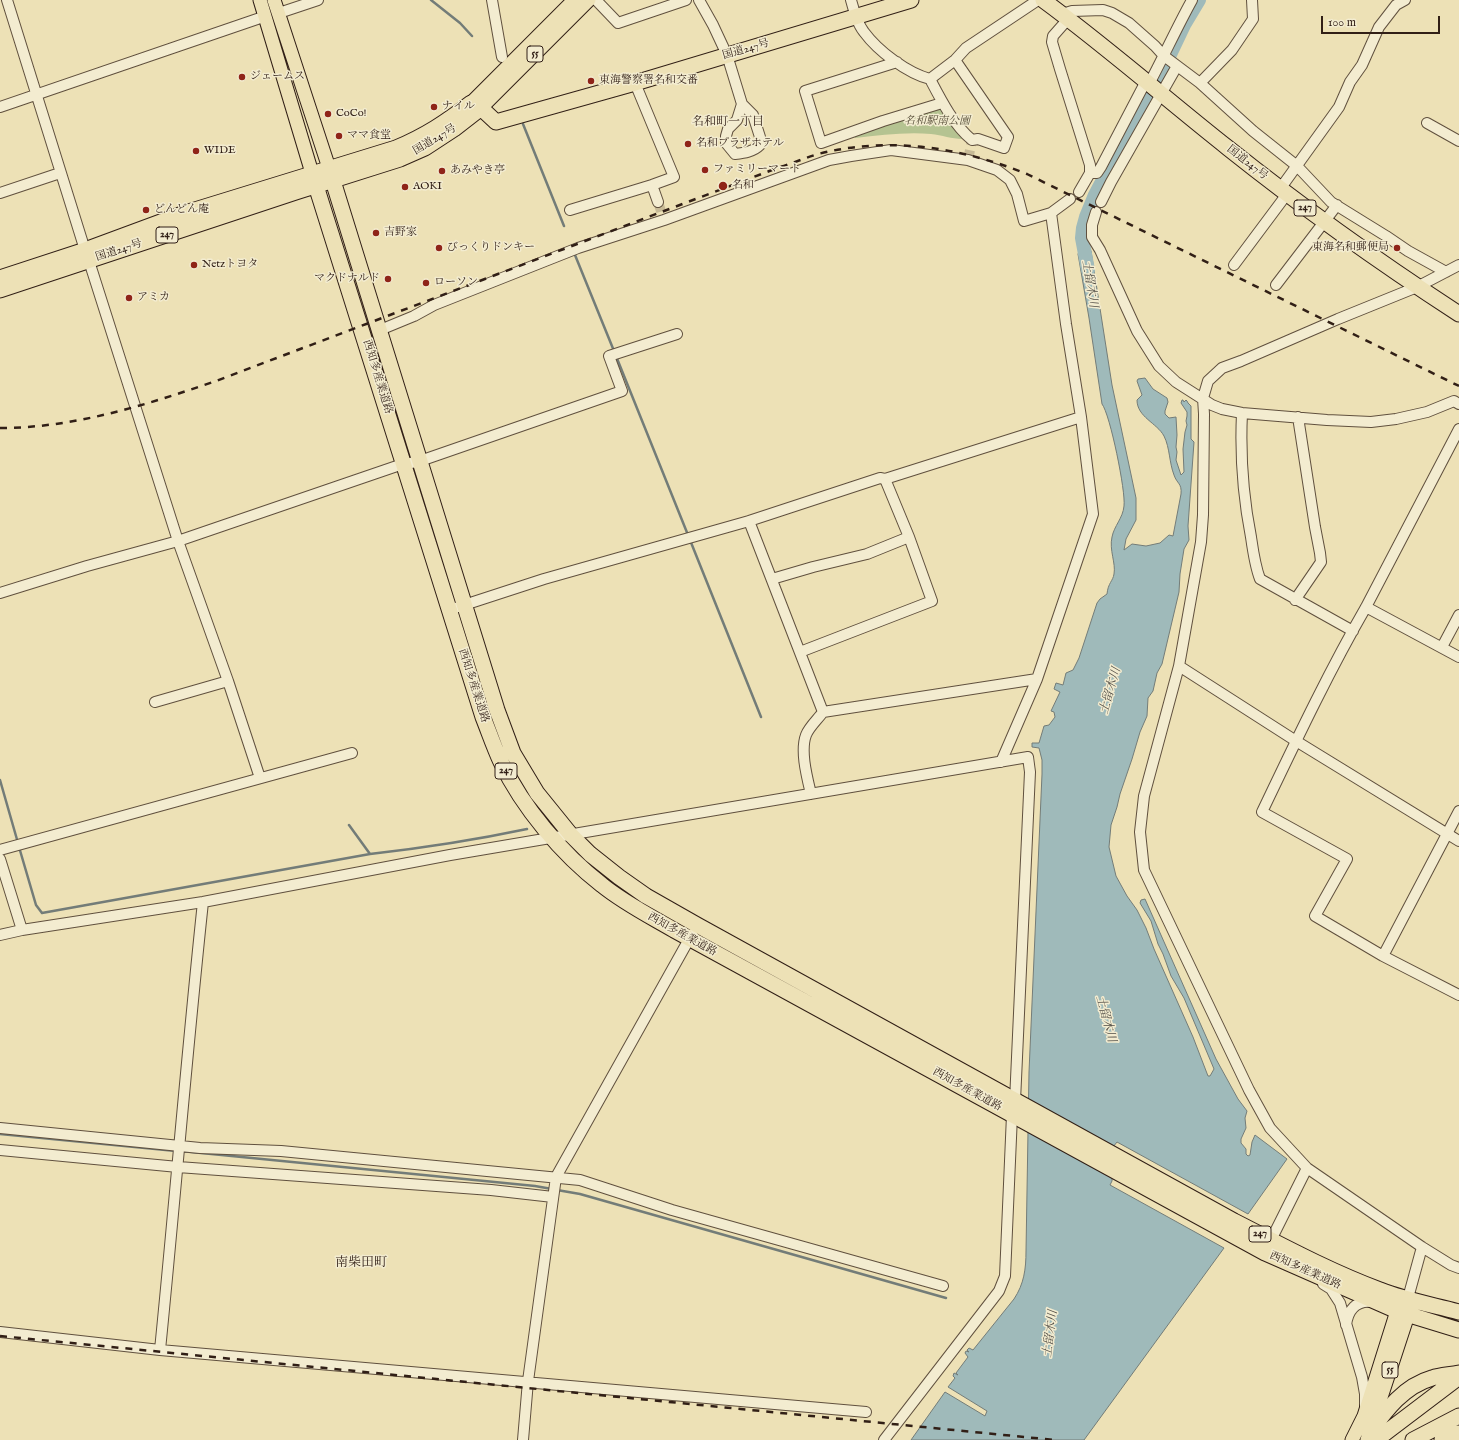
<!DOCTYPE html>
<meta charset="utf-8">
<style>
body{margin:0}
#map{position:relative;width:1459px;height:1440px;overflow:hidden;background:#ede1b6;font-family:"IM FELL English",serif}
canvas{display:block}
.scale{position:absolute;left:1321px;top:16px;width:119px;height:18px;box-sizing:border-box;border:2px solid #311f16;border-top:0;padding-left:5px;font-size:12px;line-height:14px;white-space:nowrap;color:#311f16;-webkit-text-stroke:3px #f3ecd0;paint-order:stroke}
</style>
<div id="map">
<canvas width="1459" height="1440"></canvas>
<div class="scale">100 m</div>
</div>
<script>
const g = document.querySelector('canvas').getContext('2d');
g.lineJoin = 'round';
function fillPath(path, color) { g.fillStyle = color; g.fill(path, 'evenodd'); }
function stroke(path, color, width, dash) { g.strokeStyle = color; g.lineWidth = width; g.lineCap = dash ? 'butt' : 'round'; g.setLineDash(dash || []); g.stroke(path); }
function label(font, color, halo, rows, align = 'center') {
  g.font = font + ' "IM FELL English","Noto Serif JP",serif'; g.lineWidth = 3; g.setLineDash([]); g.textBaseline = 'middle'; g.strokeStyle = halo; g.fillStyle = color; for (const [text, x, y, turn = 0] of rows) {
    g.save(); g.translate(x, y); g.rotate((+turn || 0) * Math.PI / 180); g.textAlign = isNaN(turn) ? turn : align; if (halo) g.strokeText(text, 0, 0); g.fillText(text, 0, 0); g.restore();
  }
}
fillPath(new Path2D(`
 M939 107 949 118 962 139C952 139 942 135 931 134 906 132 881 135 855 138L854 135Z`), '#b5c391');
const water = new Path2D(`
 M1091 251 1112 385 1136 498V520L1126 539 1124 550 1132 544 1146 546 1160 543 1169 535 1173 536 1181 494C1182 483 1177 484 1174 475 1169 462 1170 448 1164 436 1157 423 1137 417 1137 400L1142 395 1137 381 1138 379 1145 378 1153 389 1167 398 1168 402 1165 411V414L1169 418 1176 417 1177 435 1176 447 1177 452 1176 460 1181 475 1184 472 1183 449 1185 432 1187 425 1186 421 1187 416V412L1181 403 1182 400H1183L1184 402 1186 400 1187 401 1188 403 1191 406V439L1194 442 1188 526 1189 540 1184 549 1180 574 1179 592 1162 664 1157 673 1153 691 1148 698 1147 716 1140 732 1132 759 1120 794 1117 807 1111 825 1109 847 1116 876 1127 896 1137 910 1146 928 1154 949 1193 1037 1208 1076H1210L1214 1069 1184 998 1171 976 1163 954 1158 944 1151 921 1140 903 1141 900 1145 899 1216 1059 1238 1099 1247 1111 1245 1118 1246 1128 1241 1139V1143L1246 1149V1154L1248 1156 1250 1155 1252 1142 1255 1135 1287 1159 1248 1214 1117 1142 1113 1147 1112 1181 1110 1185 1224 1248 1084 1440H911L945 1392 985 1416 987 1411 948 1387 955 1378 953 1376 954 1373 958 1375 956 1373 968 1357 965 1353 966 1351 969 1352 967 1350 969 1348 973 1350 1014 1299C1024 1284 1026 1269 1026 1251L1029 1072 1042 774V760L1039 748 1032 747V743H1039L1044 726 1049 725 1055 717 1054 712 1051 711 1060 692 1054 689 1056 683 1063 685 1066 673 1073 670 1079 658 1097 603 1100 599 1107 594C1108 583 1113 581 1114 574 1116 563 1109 550 1112 537 1114 526 1123 518 1124 506 1126 492 1110 414 1102 404L1089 318 1078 254Z`);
fillPath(water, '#9fbaba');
stroke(water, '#737c78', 1);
stroke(new Path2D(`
 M431 0 460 23 472 36
 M523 124 564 226
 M575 255 614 351
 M616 356 688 535
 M690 540 761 717
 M0 780 18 843
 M349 825 370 854C423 848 475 840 527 829
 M19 847 36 905 42 913 370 854
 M0 1134 176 1151
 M181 1151 535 1186 552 1189
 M557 1190 580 1194 946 1298`), '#737c78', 2.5);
stroke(new Path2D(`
 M1088 270 1082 238 1083 228 1086 217 1095 195 1144 102 1156 84 1184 25 1199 0`), '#9fbaba', 14);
stroke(new Path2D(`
 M968 160 972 140
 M658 202 664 220`), '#c7ba96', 10, [10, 5]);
const minor = new Path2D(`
 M7 0 85 250
 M492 0 502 57
 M596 0 618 23 686 0
 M699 0 713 25 727 55 742 104 753 115 760 137V145C753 152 744 153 735 154L726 143V136L728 129 737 120 742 104
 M851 0C854 11 857 23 864 32 878 51 907 73 930 79 941 100 953 124 972 140L978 139 1004 148 1008 137 955 60
 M279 13 318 0
 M1062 14 1072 11 1103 10 1112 13 1129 23 1155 46 1164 56 1200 83 1253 131 1297 166 1331 202 1386 236 1408 251 1446 272
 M1068 19 1053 36 1052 42 1060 69 1090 165V173L1079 192
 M897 62 805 91 821 143 883 121 942 103
 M930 79 955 60 966 48 1038 0
 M1200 83 1232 50 1253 19 1252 0
 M1149 84C1164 56 1177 27 1192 0
 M0 107 266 16
 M1427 123 1459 141
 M1090 173H1097L1101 167 1146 81
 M652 185 658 202
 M1280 189 1339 107 1350 82 1362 65 1379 27 1396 5 1405 0
 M0 193 60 173
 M1101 202 1111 182 1177 66
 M570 210 652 185 674 177 635 83
 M1096 212 1092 225V237L1100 250 1137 331 1159 366 1176 382 1212 405 1222 409 1242 413 1327 420 1371 422 1396 419 1427 412 1454 401 1459 404
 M89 261 178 541 228 681 260 778
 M1234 265 1287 194
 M1459 265 1417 287 1338 319 1241 361 1222 368 1208 381 1203 398 1204 414 1203 515 1201 542 1179 666 1144 796 1140 832 1144 870 1249 1090 1270 1128 1307 1168 1422 1247 1451 1265 1459 1268
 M1276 285 1337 205
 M380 330 414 316 434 305 578 248 664 220 829 160 851 156 891 150 968 160 997 170 1010 180 1017 194 1024 221 1051 213 1070 199
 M1242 413C1240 455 1243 496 1251 537 1253 551 1255 566 1260 579L1353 631
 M1459 429 1366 607C1328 673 1295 743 1262 812L1347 859 1315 916 1383 956 1459 995
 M749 521 823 712
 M772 579 813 567 867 554 909 537
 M0 593 87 566 178 541 397 466 420 461 622 391 609 356 677 334
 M1295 600 1321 562 1320 553 1315 527 1298 417
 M458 607 544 579 749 521 880 478 885 479 1081 417
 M1366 607 1459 657
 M1442 647 1459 615
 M800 652 932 601 909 537 885 479
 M1179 666 1296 741 1459 841
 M155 702 228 681
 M1001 762 1037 679 1093 514 1081 417 1066 324 1051 213
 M811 794C807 777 800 751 806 735 809 727 818 719 823 712L1037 679
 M0 850 352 753
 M0 859 22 930
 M0 935 22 930 203 902 450 855 1028 757 1030 772 1015 1101
 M1383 956 1459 811
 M0 1128 200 1148 281 1151 580 1180 672 1210 943 1286
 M0 1150 178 1167 491 1190 553 1197
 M1271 1240 1307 1168
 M1323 1284 1331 1289 1340 1303 1362 1377 1365 1394V1406
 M1408 1298 1422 1247
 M1346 1325C1348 1310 1356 1300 1372 1302
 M0 1332 160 1350 866 1412
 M160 1350C175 1200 187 1051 203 902
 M523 1440 528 1381 556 1177 692 934
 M884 1440 999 1291 1005 1276 1012 1115`);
const major = new Path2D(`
 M260 0 312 173
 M274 0 329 168
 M471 103 574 0
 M481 108 589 0
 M1352 1440 1364 1416 1397 1311 1403 1304
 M1367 1440 1408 1315V1304`);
const highway = new Path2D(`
 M1043 0C1107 47 1166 99 1228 148 1302 207 1379 262 1459 314
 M329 168 497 710 513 753 537 793 571 835 590 854 619 877 646 896 697 925 1234 1221C1281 1245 1329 1271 1380 1290 1405 1300 1433 1305 1459 1312
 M312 173 483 717C489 732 494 747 501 762 523 808 562 854 602 885 624 903 650 916 674 930L1265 1253 1397 1311 1459 1330
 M0 278 85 250 185 213 396 148C425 136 446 122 471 103
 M0 290 296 192 400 159 425 148 454 129 481 108 496 122 635 83 911 0
 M1370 1432C1386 1410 1404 1386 1432 1378 1441 1375 1450 1375 1459 1373
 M1376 1440 1459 1377
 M1413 1440 1459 1416
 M1442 1440 1459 1433`);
stroke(minor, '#60503e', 12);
stroke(major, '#311f16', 15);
stroke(highway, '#311f16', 17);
stroke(minor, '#f3ecd0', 10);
stroke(major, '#ede1b6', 13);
stroke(highway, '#ede1b6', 15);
stroke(new Path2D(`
 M0 428C74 428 146 405 216 381L780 167C793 163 805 158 818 154 889 136 960 147 1027 174L1459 386
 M0 1336 1055 1440`), '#311f16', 2.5, [7, 7]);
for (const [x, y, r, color] of [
 [242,77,4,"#8f2418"],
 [591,81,4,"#8f2418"],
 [434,107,4,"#8f2418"],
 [328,114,4,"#8f2418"],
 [339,136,4,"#8f2418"],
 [688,144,4,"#8f2418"],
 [196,151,4,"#8f2418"],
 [705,170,4,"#8f2418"],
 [442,171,4,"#8f2418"],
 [723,186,5,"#8f2418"],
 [405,187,4,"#8f2418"],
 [146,210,4,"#8f2418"],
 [376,233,4,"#8f2418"],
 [439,248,4,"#8f2418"],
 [1397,248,4,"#8f2418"],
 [194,265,4,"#8f2418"],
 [388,279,4,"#8f2418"],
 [426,283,4,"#8f2418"],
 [129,298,4,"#8f2418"]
]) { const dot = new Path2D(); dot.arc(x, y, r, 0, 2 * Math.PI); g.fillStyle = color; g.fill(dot); stroke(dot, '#f3ecd0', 1.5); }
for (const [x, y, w] of [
 [535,54,16],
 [1305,208,22],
 [167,235,22],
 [506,771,22],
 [1260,1234,22],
 [1390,1370,16]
]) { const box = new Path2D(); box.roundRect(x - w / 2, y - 8, w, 16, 3); g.fillStyle = '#f3ecd0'; g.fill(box); stroke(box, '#311f16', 1); }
label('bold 10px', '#311f16', null, [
 ["55",535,54],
 ["247",1305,208],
 ["247",167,235],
 ["247",506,771],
 ["247",1260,1234],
 ["55",1390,1370]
]);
label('11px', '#311f16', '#f3ecd0', [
 ["国道247号",746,50,-16],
 ["国道247号",435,140,-31],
 ["国道247号",1247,163,38],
 ["国道247号",119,251,-18],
 ["西知多産業道路",377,377,73],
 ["西知多産業道路",473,686,72],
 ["西知多産業道路",682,935,29],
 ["西知多産業道路",967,1090,29],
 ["西知多産業道路",1305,1271,24]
]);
label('11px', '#311f16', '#f3ecd0', [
 ["ジェームス",250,77],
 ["東海警察署名和交番",599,81],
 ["ナイル",442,107],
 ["CoCo!",336,114],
 ["ママ食堂",347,136],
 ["名和プラザホテル",696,144],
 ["WIDE",204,151],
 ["ファミリーマート",713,170],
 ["あみやき亭",450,171],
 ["名和",732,186],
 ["AOKI",413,187],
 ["どんどん庵",154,210],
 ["吉野家",384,233],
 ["びっくりドンキー",447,248],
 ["東海名和郵便局",1389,248,"right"],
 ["Netzトヨタ",202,265],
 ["マクドナルド",380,279,"right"],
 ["ローソン",434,283],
 ["アミカ",137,298]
], 'left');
label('italic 11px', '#59503b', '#f3ecd0', [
 ["名和駅南公園",937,122]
]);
label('12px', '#311f16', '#f3ecd0', [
 ["名和町一丁目",728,123]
]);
label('italic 12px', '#524e47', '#f3ecd0', [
 ["土留木川",1089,284,81],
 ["土留木川",1111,691,-74],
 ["土留木川",1105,1019,75],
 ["土留木川",1051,1334,-83]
]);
label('13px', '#311f16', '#f3ecd0', [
 ["南柴田町",361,1263]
]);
</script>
